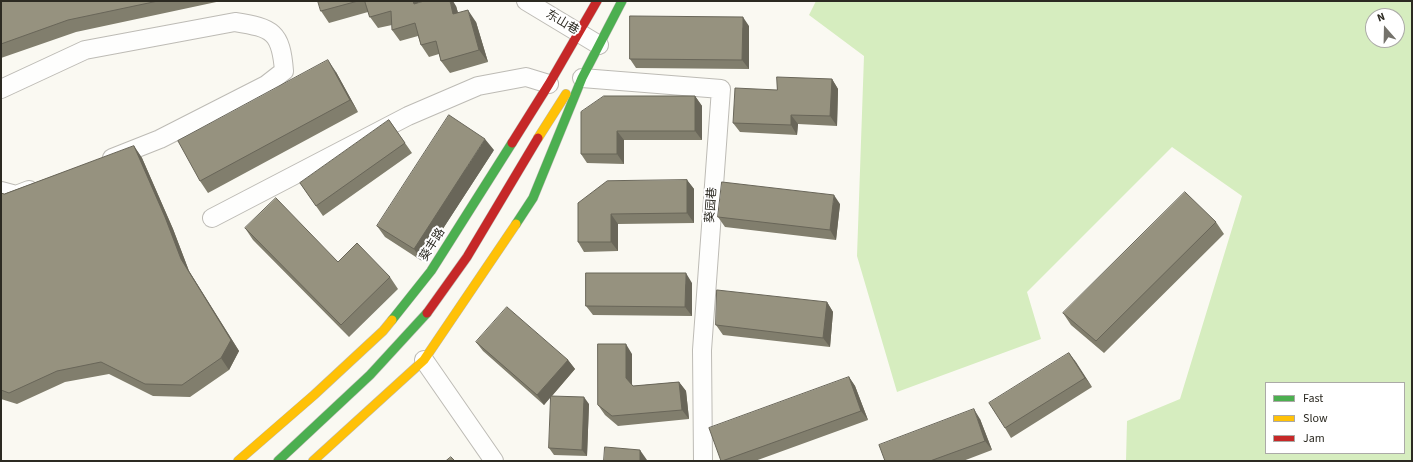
<!DOCTYPE html>
<meta charset="utf-8">
<style>
body{margin:0}
#map{position:relative;width:1413px;height:462px;overflow:hidden;background:#faf9f2;font-family:"Source Sans 3",sans-serif}
canvas{display:block}
.frame{position:absolute;inset:0;border:2px solid #2c2a22;pointer-events:none}
.legend{position:absolute;left:1265px;top:382px;width:140px;height:72px;box-sizing:border-box;background:#fff;border:1px solid #abaaa7;margin:0;padding:5px 7px;list-style:none;font-size:12px;color:#2c2a22}
.legend li{display:flex;align-items:center;gap:8px;height:20px}
.legend b{width:20px;border:1px solid #abaaa7}
.north{position:absolute;left:1365px;top:8px;width:40px;height:40px;box-sizing:border-box;background:#fff;border:1px solid #abaaa7;border-radius:50%;rotate:340deg;font-size:11px;font-weight:700;line-height:16px;text-align:center;color:#2c2a22}
.north::after{content:'';display:block;margin:auto;width:14px;height:18px;background:#74726b;clip-path:polygon(50% 0,100% 100%,50% 72%,0 100%)}
</style>
<div id="map">
<canvas width="1413" height="462"></canvas>
<div class="frame"></div>
<ul class="legend">
<li><b style="height:5px;background:#4caf50"></b>Fast</li>
<li><b style="height:5px;background:#ffc107"></b>Slow</li>
<li><b style="height:5px;background:#c62828"></b>Jam</li>
</ul>
<div class="north">N</div>
</div>
<script>
const g = document.querySelector('canvas').getContext('2d');
g.lineJoin = 'round';
function fillPath(path, color) { g.fillStyle = color; g.fill(path, 'evenodd'); }
function stroke(path, color, width, dash) { g.strokeStyle = color; g.lineWidth = width; g.lineCap = dash ? 'butt' : 'round'; g.setLineDash(dash || []); g.stroke(path); }
function label(font, color, halo, rows, align = 'center') {
  g.font = font + ' "Source Sans 3","Noto Sans SC",sans-serif'; g.lineWidth = 4; g.setLineDash([]); g.textBaseline = 'middle'; g.strokeStyle = halo; g.fillStyle = color; for (const [text, x, y, turn = 0] of rows) {
    g.save(); g.translate(x, y); g.rotate((+turn || 0) * Math.PI / 180); g.textAlign = isNaN(turn) ? turn : align; if (halo) g.strokeText(text, 0, 0); g.fillText(text, 0, 0); g.restore();
  }
}
fillPath(new Path2D(`
 M816 1H1412V461H1126L1127 421 1180 399 1242 196 1172 147 1027 292 1041 339 897 392 857 256 864 56 809 15ZM1373 16H1397V40H1373ZM1266 383H1404V453H1266Z`), '#d6edbf');
const street = new Path2D(`
 M526 1 599 45
 M582 78 721 89 702 350 703 461
 M1 89 85 50 235 22C273 28 281 32 284 71L266 85 160 139 112 158
 M1 191 16 195 29 190
 M212 218 408 116 478 86 526 77 549 84
 M424 360 494 461`);
const fast = new Path2D(`
 M516 224 533 198 582 78 622 1
 M392 320 431 271 512 143
 M278 461 370 375 427 313`);
const slow = new Path2D(`
 M538 138 566 94
 M238 461 314 395 383 331 392 320
 M313 461 424 360 516 224`);
const jam = new Path2D(`
 M512 143 549 84 597 1
 M427 313 467 257 538 138`);
stroke(street, '#bdbbb5', 20);
stroke(fast, '#bdbbb5', 10);
stroke(slow, '#bdbbb5', 10);
stroke(jam, '#bdbbb5', 10);
stroke(street, '#fefefd', 18);
stroke(fast, '#4caf50', 9);
stroke(slow, '#ffc107', 9);
stroke(jam, '#c62828', 9);
fillPath(new Path2D(`
 M1 1H221L76 32 1 58Z
 M318 1H418V3L456 6 458 13 476 22 488 62 450 73 441 61 439 54 429 57 421 45 418 36 400 41 392 30V25L378 28 370 17 368 12 329 23 321 11Z
 M749 26V69L636 68 630 59Z
 M336 72 358 112 208 193 200 181Z
 M832 79 838 89 837 126 798 124 797 135 740 132 733 123 777 90Z
 M695 96 702 106V140H624V164L587 163 581 154V112Z
 M389 120 412 153 323 216 300 183Z
 M134 146 142 158 173 229 189 271 239 351 229 370 190 397 153 396 109 374 65 382 17 404 1 399V193L4 194Z
 M494 150 422 261 385 237 377 226Z
 M687 180 694 189V223L618 224V251L584 252 578 242V203Z
 M840 204 836 240 725 227 718 217Z
 M1216 222 1224 234 1104 353 1071 325 1063 313Z
 M245 228 338 262 390 277 398 289 349 337 253 240Z
 M692 283V316L593 315 586 306Z
 M827 302 833 312 830 347 723 335 716 325Z
 M476 342 568 360 575 369 552 396 589 404 587 456 554 455 549 448 551 396 544 405 483 351Z
 M1069 353 1092 387 1011 438 1005 428Z
 M632 354V385L633 386 679 382 686 391 689 419 618 426 605 415 598 405Z
 M849 377 855 386 868 420 755 461H721Z
 M980 419 992 450 963 461H885Z`), '#817e6d');
fillPath(new Path2D(`
 M413 1H418L422 16 414 4Z
 M450 1H453L456 6 462 26 453 14Z
 M468 10 476 22 488 62 479 50Z
 M743 17 749 26V69L742 60Z
 M328 60 336 72 358 112 350 100Z
 M832 79 838 89 837 126 830 116Z
 M695 96 702 106V140L695 131Z
 M791 115 798 124 797 135 791 125Z
 M617 131 624 140V164L617 154Z
 M485 139 494 150 422 261 414 249Z
 M134 146 142 158 173 229 189 271 239 351 229 370 221 358Z
 M687 180 694 189V223L687 213Z
 M834 195 840 204 836 240 830 230Z
 M611 214 618 224V251L611 242Z
 M686 273 692 283V316L685 307Z
 M827 302 833 312 830 347 823 338Z
 M626 344 632 354V387L626 378Z
 M1069 353 1076 362 1092 387 1085 378Z
 M568 360 575 369 544 405 537 395Z
 M849 377 855 386 868 420 861 411Z
 M679 382 686 391 689 419 682 410Z
 M584 397 589 404 587 456 582 450Z
 M974 409 980 419 992 450 985 441Z
 M640 450 647 460V461H640Z`), '#696659');
const building = new Path2D(`
 M1 1H158L68 20 1 44Z
 M318 1H358L321 11Z
 M365 1H413L414 4 424 1H450L453 14 468 10 479 50 441 61 436 41 421 45 415 23 392 30 391 11 370 17Z
 M630 16 743 17 742 60 630 59Z
 M328 60 350 100 200 181 178 141Z
 M777 77 832 79 830 116 791 115V125L733 123 735 88 777 90Z
 M604 96H695V131H617V154H581V112Z
 M449 115 485 139 414 249 377 226Z
 M389 120 405 143 316 206 300 183Z
 M134 146 165 217 181 259 231 340 221 358 182 385 145 384 101 362 57 371 9 393 1 390V193L4 194Z
 M687 180V213L611 214V242H578V203L607 181Z
 M722 182 834 195 830 230 718 217Z
 M1185 192 1216 222 1096 341 1063 313Z
 M276 198 338 262 357 243 390 277 341 325 245 228Z
 M586 273H686L685 307 586 306Z
 M717 290 827 302 823 338 716 325Z
 M507 307 568 360 537 395 476 342Z
 M598 344H626V378L633 386 679 382 682 410 612 416 598 405Z
 M1069 353 1085 378 1005 428 989 403Z
 M849 377 861 411 722 461H721L709 428Z
 M551 396 584 397 582 450 549 448Z
 M974 409 985 441 930 461H885L879 445Z
 M605 447 640 450V461H604Z
 M451 457 455 461H446Z`);
fillPath(building, '#96927f');
stroke(building, '#696659', 1);
label('12px', '#2c2a22', '#fff', [
 ["东山巷",562,23,31],
 ["葵园巷",712,205,-86],
 ["葵丰路",433,245,-58]
]);
</script>
